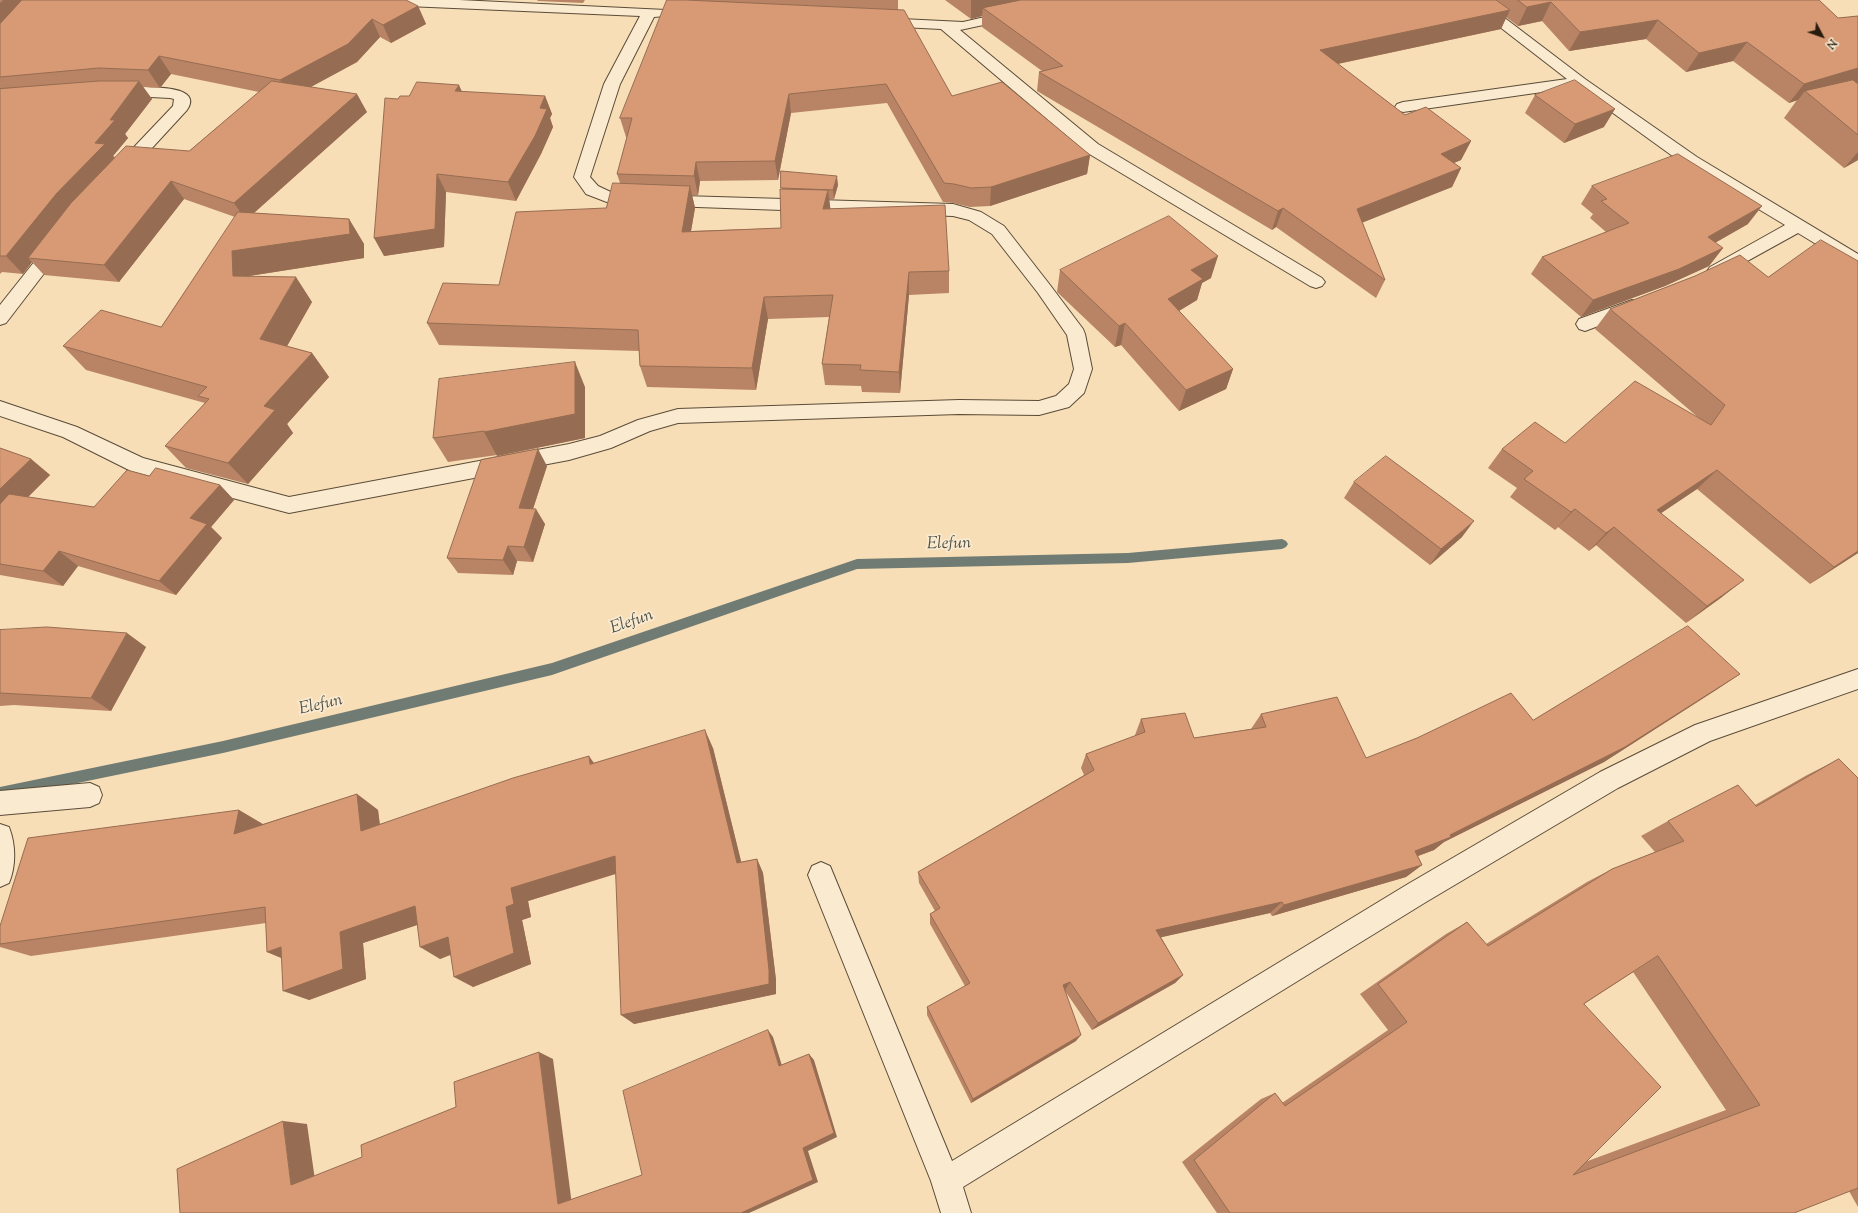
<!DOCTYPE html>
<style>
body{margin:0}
#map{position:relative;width:1858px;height:1213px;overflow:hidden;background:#f7deb7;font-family:"Sorts Mill Goudy",serif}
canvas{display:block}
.north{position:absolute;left:1802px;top:16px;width:40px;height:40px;-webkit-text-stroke:3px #faead0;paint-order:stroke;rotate:131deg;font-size:11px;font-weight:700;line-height:16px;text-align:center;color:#271c0e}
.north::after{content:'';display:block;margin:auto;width:14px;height:18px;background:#271c0e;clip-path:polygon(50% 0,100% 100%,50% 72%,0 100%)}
</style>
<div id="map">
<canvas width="1858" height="1213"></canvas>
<div class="north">N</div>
</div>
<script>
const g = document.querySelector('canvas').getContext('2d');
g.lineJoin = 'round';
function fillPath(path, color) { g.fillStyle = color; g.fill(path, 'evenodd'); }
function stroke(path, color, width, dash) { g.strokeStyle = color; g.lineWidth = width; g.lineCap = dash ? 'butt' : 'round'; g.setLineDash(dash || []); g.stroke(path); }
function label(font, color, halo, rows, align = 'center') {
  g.font = font + ' "Sorts Mill Goudy",serif'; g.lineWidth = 3.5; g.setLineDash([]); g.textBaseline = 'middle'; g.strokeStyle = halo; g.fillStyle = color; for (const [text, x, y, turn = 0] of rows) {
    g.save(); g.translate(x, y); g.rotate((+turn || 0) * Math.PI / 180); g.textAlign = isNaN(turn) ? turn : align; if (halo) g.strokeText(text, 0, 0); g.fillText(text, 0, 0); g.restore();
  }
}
fillPath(new Path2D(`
 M1282 539 1286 541 1288 544 1286 547 1282 549 1128 563 857 569 552 675 223 753 0 799V787L223 741 552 663 857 559 1128 553Z`), '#707b73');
const street = new Path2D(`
 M353 0H459L666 10 668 13 666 16 654 17 620 84 590 177 598 186 615 194 953 204 981 212 1004 226 1050 285 1083 329 1085 334 1092 369 1084 393 1069 407 1039 415 959 414 678 423 650 431 611 448 569 460 289 513 131 471 63 437 0 416V401L77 427 143 458 289 497 569 444 600 436 638 420 678 409 959 400 1039 401 1056 396 1069 384 1074 369 1067 335 1038 293 992 234 969 220 953 216 612 204 586 194 574 177 604 84 640 16 360 4 355 3Z
 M1465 0H1481L1585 79 1697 157 1858 254V268L1852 266 1798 233 1722 275 1716 277 1710 275 1707 271 1710 267 1785 225 1685 165 1577 87 1403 112 1397 110 1395 107 1397 104 1403 102 1567 79Z
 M1011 11 1016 12 1018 15 1016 18 960 30 1098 144 1322 278 1325 282 1322 286 1316 288 1310 286 1086 152 941 29 881 26 876 25 874 22 876 19 881 18 963 22Z
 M117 87C131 88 207 81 187 110L129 173 123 174 117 173 115 169 117 165 173 106 174 99 170 98 112 95 109 92 112 89Z
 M56 240 62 242 65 246 62 250 6 323 0 325V305L50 242Z
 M1632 300 1638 301 1641 306 1638 311 1585 331 1579 329 1576 324 1579 319Z
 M1858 669V689L1710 741 1618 788 1426 902 963 1187 971 1213H941L931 1181 808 875 812 866 821 862 830 866 952 1161 1408 884 1600 772 1695 725Z
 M90 783 99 787 102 795 99 803 90 807 0 815V791Z
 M0 824 9 827C16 845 16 866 9 883L0 887Z`);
stroke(street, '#5b4c38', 2);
fillPath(street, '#faead0');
fillPath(new Path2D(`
 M0 0 418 6 426 24 391 43 380 37 357 62 311 87 367 112 254 213 349 219 364 244V258L249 276 312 302 287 346 312 353 329 377 287 424 293 433 248 484 186 468 165 446 205 403 86 370 63 346 161 327 235 217 184 199 119 282 44 275 32 262 23 274 2 272 0 274ZM171 74 259 92 189 151 115 157 113 156 128 138 125 134 152 99 143 87 160 88Z
 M537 0H585L583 3 538 1Z
 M667 0H898V10L952 96 1090 155 1087 174 990 206 970 207 953 203 943 202 887 103 791 113 778 180 700 181 698 195H692L695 208 691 231 781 228 782 189 781 171 838 185 834 199H829L830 209 949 271V293L909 295 900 393 862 392 861 386 825 385 822 364 829 317 768 319 756 390 647 387 640 366 639 351 439 345 427 323 499 285 606 208 620 183 617 174 627 137H626L620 118Z
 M945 0H1819L1838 18 1858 16V83H1857L1858 84V160L1844 168 1784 118 1797 100 1789 103 1733 61 1686 72 1646 39 1569 51 1542 21 1518 26 1506 17 1501 29 1338 64 1405 115 1471 141 1461 160 1454 163 1461 168 1452 187 1362 222 1385 280 1376 298 1276 227 1272 230 1037 91 1039 72 1042 71 982 27V16L971 19Z
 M462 92 545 96 552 114 550 118 553 127 541 154 516 201 446 192 444 247 384 256 398 99 409 96Z
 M1535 95 1604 127 1564 143 1525 113Z
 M1592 186 1748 224 1715 243 1723 248 1709 266 1665 286 1581 317 1531 274 1542 257 1606 232 1590 218 1593 214 1581 204Z
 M1060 270 1211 278 1202 283 1197 300 1179 311 1233 369 1226 389 1179 411 1121 345 1115 347 1057 292Z
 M1695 276 1858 553 1810 584 1697 489 1661 513 1722 597 1686 623 1596 545 1589 551 1558 527 1555 530 1510 497 1517 488 1488 468 1502 449 1565 443 1700 419 1595 329 1610 309Z
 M585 387V438L497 456V455L448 462 433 438Z
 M0 448 31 459 50 475 28 497 94 507 149 476 220 485 234 500 211 527 222 538 176 595 78 566 63 586 0 575Z
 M547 466 533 509 545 524 533 562 517 561 513 575 458 573 447 558Z
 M1354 482 1462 537 1430 565 1344 498Z
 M0 630 146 647 111 711 14 705 0 706Z
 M1740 674 1716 690 1604 762 1444 842 1434 850 1418 856 1422 865 1406 877 1272 916 1270 913 1161 937 1183 975 1175 983 1092 1030 1065 991 1076 1041 971 1103 927 1015V1007L965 986 930 924V914L935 911 919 883 918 872 1084 775 1081 768 1086 754 1135 736V735L1141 719 1194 738 1251 729 1261 714 1366 758Z
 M713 748 741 862 757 859 763 873 776 980V994L634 1024 616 874 528 901 531 917 522 920 531 964 473 987 450 955 440 959 417 925 363 943 366 979 309 1000 282 958 267 952 266 923 31 956 0 947V926L239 810 263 824 357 794 378 810 380 824 594 763Z
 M1839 759 1858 778V1207L1849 1191 1794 1213H1217L1182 1162 1261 1099 1275 1093 1282 1103 1388 1030 1360 994 1446 934 1467 922 1486 944 1587 882 1612 869 1655 852 1641 836 1668 821 1755 805 1807 775ZM1633 972 1726 1110 1585 1162 1584 1004Z`), '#b98465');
fillPath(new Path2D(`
 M3 0H33L0 36V3Z
 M971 0H1036L983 8 982 16 971 19Z
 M1551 2 1542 21 1518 26 1527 7Z
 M418 6 426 24 391 43 383 25Z
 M1510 10 1501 29 1313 69 1320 50Z
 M372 19 380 37 357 62 290 98 280 80Z
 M1658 20 1646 39 1569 51 1580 32Z
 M1747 42 1733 61 1686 72 1699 53Z
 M159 56 171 74 160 88 148 70Z
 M1858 68V83L1811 96 1805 91 1798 100 1789 103 1804 84Z
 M139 81 152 99 125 134 128 138 113 156 118 162 28 258 32 262 23 274 6 256 95 143 110 120Z
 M459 85 467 103 455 91Z
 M357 94 367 112 246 220 234 203Z
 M789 94 791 113 778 180 775 161Z
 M545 96 552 114 550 118 553 127 541 154 516 201 508 182Z
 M1615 109 1604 127 1564 143 1575 124Z
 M1471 141 1461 160 1432 172 1441 154Z
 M1858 152V160L1844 168Z
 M1090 155 1087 174 990 206 991 187Z
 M696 162 700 181 698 195 694 176Z
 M1461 168 1452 187 1349 228 1357 209Z
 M437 174 446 192 444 247 384 256 374 238Z
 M837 176 838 185 834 199 833 190Z
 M171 181 184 199 119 282 104 265Z
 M690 186 695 208 687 254 682 232Z
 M828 190 831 213 823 209Z
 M1762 206 1748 224 1695 254 1708 237Z
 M1283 208 1276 227 1272 230 1278 211Z
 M349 219 364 244V258L249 276 251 300 233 276 232 251Z
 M1723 248 1709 266 1665 286 1581 317 1593 300Z
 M1218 256 1211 278 1202 283 1197 300 1162 321 1168 299 1191 270Z
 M909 272V295L900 393 899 372Z
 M296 277 312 302 278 362 260 339Z
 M764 297 768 319 756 390 752 368Z
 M1125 323 1121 345 1115 347 1119 326Z
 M312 353 329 377 287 424 293 433 248 484 228 463 264 406Z
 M575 362 585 387V438L497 456 484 432Z
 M1233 369 1226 389 1179 411 1186 390Z
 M538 449 547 466 528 524 519 508Z
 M31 459 50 475 0 525V489Z
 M1717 470 1697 489 1639 528 1657 510Z
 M220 485 234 500 211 527 222 538 176 595 159 581 190 518Z
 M536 509 545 524 533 562 524 547Z
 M1575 509 1558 527 1555 530 1571 512Z
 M1474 521 1462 537 1430 565 1441 549Z
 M1614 527 1596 545 1589 551 1606 533Z
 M508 546 517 561 513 575 503 560Z
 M59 551 78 566 63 586 43 571Z
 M1858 551V553L1810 584 1834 567Z
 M1744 580 1722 597 1686 623 1707 606Z
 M127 633 146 647 111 711 91 698Z
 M1740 674 1716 690 1604 762 1444 842 1434 850 1399 863 1415 851 1450 835Z
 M705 730 713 748 745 877 737 863Z
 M589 756 601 773 590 764Z
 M357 794 378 810 382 846 361 831Z
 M239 810 264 825 234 834Z
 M615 856 627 870 528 901 531 917 522 920 531 964 473 987 454 977 506 907 511 888Z
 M757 859 763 873 776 980V994L634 1024 621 1015Z
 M1422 865 1406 877 1272 916 1284 905Z
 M1282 902 1270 913 1149 940 1156 930Z
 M415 906 435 919 363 943 366 979 309 1000 283 991 340 932Z
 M448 937 467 948 440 959 420 947Z
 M281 947 293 963 267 952Z
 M1183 975 1175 983 1092 1030 1098 1023Z
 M1070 982 1065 990 1063 985Z
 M768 1030 773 1037 784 1072 779 1066Z
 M1081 1035 1076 1041 971 1103 973 1099Z
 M539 1052 553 1059 572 1205 558 1204Z
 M809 1054 814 1060 837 1137 808 1151 818 1182 749 1213H741Z
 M283 1121 307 1124 316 1187 291 1185Z`), '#966c52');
const building = new Path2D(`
 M22 0H406L418 6 383 25 372 19 348 44 280 80 159 56 148 70 99 68 0 77V24Z
 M667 0H686L904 10 952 96 1002 82 1090 155 991 187 971 188 954 184 944 183 886 84 789 94 775 161 696 162 694 176 617 174 632 118H620Z
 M1021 0H1496L1510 10 1320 50 1405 115 1426 107 1471 141 1441 154 1461 168 1357 209 1385 280 1283 208 1278 211 1039 72 1063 66 983 8Z
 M1518 0H1819L1838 18 1858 16V68L1804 84 1747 42 1699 53 1658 20 1580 32 1551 2 1527 7Z
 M1575 80 1615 109 1575 124 1535 95Z
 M1853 80 1858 84V135L1805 91Z
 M99 81H139L110 120H115L95 143 105 144 57 193 6 256H0V89Z
 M272 81 357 94 234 203 171 181 104 265 28 258 71 203 126 146 189 151Z
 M417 82 459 85 455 91 545 96 540 108 547 109 535 136 508 182 437 174 435 229 374 238 385 98 398 99 400 96H409Z
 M1678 154 1762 206 1708 237 1723 248 1679 269 1593 300 1542 257 1629 223 1601 201 1607 199 1592 186Z
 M781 171 837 176 833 190 781 188Z
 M613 183 690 186 682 232 781 228 780 189 828 190 823 209 945 205 949 271 909 272 899 372 860 370 861 365 822 364 833 295 764 297 752 368 640 366 638 330 427 323 443 283 499 285 516 212 606 208Z
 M238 212 349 219 350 234 232 251 233 276 296 277 260 339 312 353 264 406 275 410 228 463 165 446 209 399 198 396 207 387 63 346 101 310 161 327Z
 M1169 216 1218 256 1191 270 1203 279 1168 299 1233 369 1186 390 1125 323 1119 326 1060 270Z
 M1821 240 1858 261V551L1834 567 1717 470 1657 510 1744 580 1707 606 1614 527 1606 533 1575 509 1571 512 1524 479 1533 471 1502 449 1535 422 1565 443 1635 381 1711 425 1725 405 1610 309 1695 276 1740 255 1768 277Z
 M575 362V414L484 432V431L433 438 439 379Z
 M0 448 31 459 0 489Z
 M538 449 519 508 536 509 524 547 508 546 503 560 447 558 481 460Z
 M1386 456 1474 521 1441 549 1354 482Z
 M156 468 220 485 190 518 207 524 159 581 59 551 43 571 0 564V504L9 494 94 507 127 470 149 476Z
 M1688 626 1740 674 1625 747 1450 835 1451 837 1415 851 1422 865 1284 905 1282 902 1156 930 1183 975 1098 1023 1070 982 1063 985 1081 1035 973 1099 927 1007 970 983 930 914 940 908 918 872 1094 770 1086 754 1145 732 1141 719 1185 713 1194 738 1266 727 1261 714 1337 697 1366 758 1417 738 1511 693 1533 720Z
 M47 627 127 633 91 698 0 693V630Z
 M705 730 737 863 757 859 769 970V984L621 1015 615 856 511 888 514 904 506 907 514 953 454 977 448 937 420 947 415 906 340 932 343 969 283 991 281 947 267 952 265 907 0 944V926L28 838 239 810 234 834 357 794 361 831 513 778 589 756 590 764Z
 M1839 759 1858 778V1188L1794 1213H1230L1194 1160 1275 1093 1285 1106 1407 1022 1378 984 1467 922 1488 946 1612 869 1684 841 1668 821 1738 785 1756 806ZM1658 956 1760 1105 1573 1175 1661 1087 1584 1004Z
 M768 1030 779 1066 809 1054 834 1133 803 1148 813 1180 741 1213H180L177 1169 283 1121 291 1185 362 1157 361 1145 456 1107 454 1082 539 1052 558 1204 642 1175 623 1091Z`);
fillPath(building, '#d79a75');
stroke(building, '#966c52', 1);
label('italic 17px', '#515349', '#faead0', [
 ["Elefun",949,545,-1],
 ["Elefun",632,623,-19],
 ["Elefun",321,706,-13]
]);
</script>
